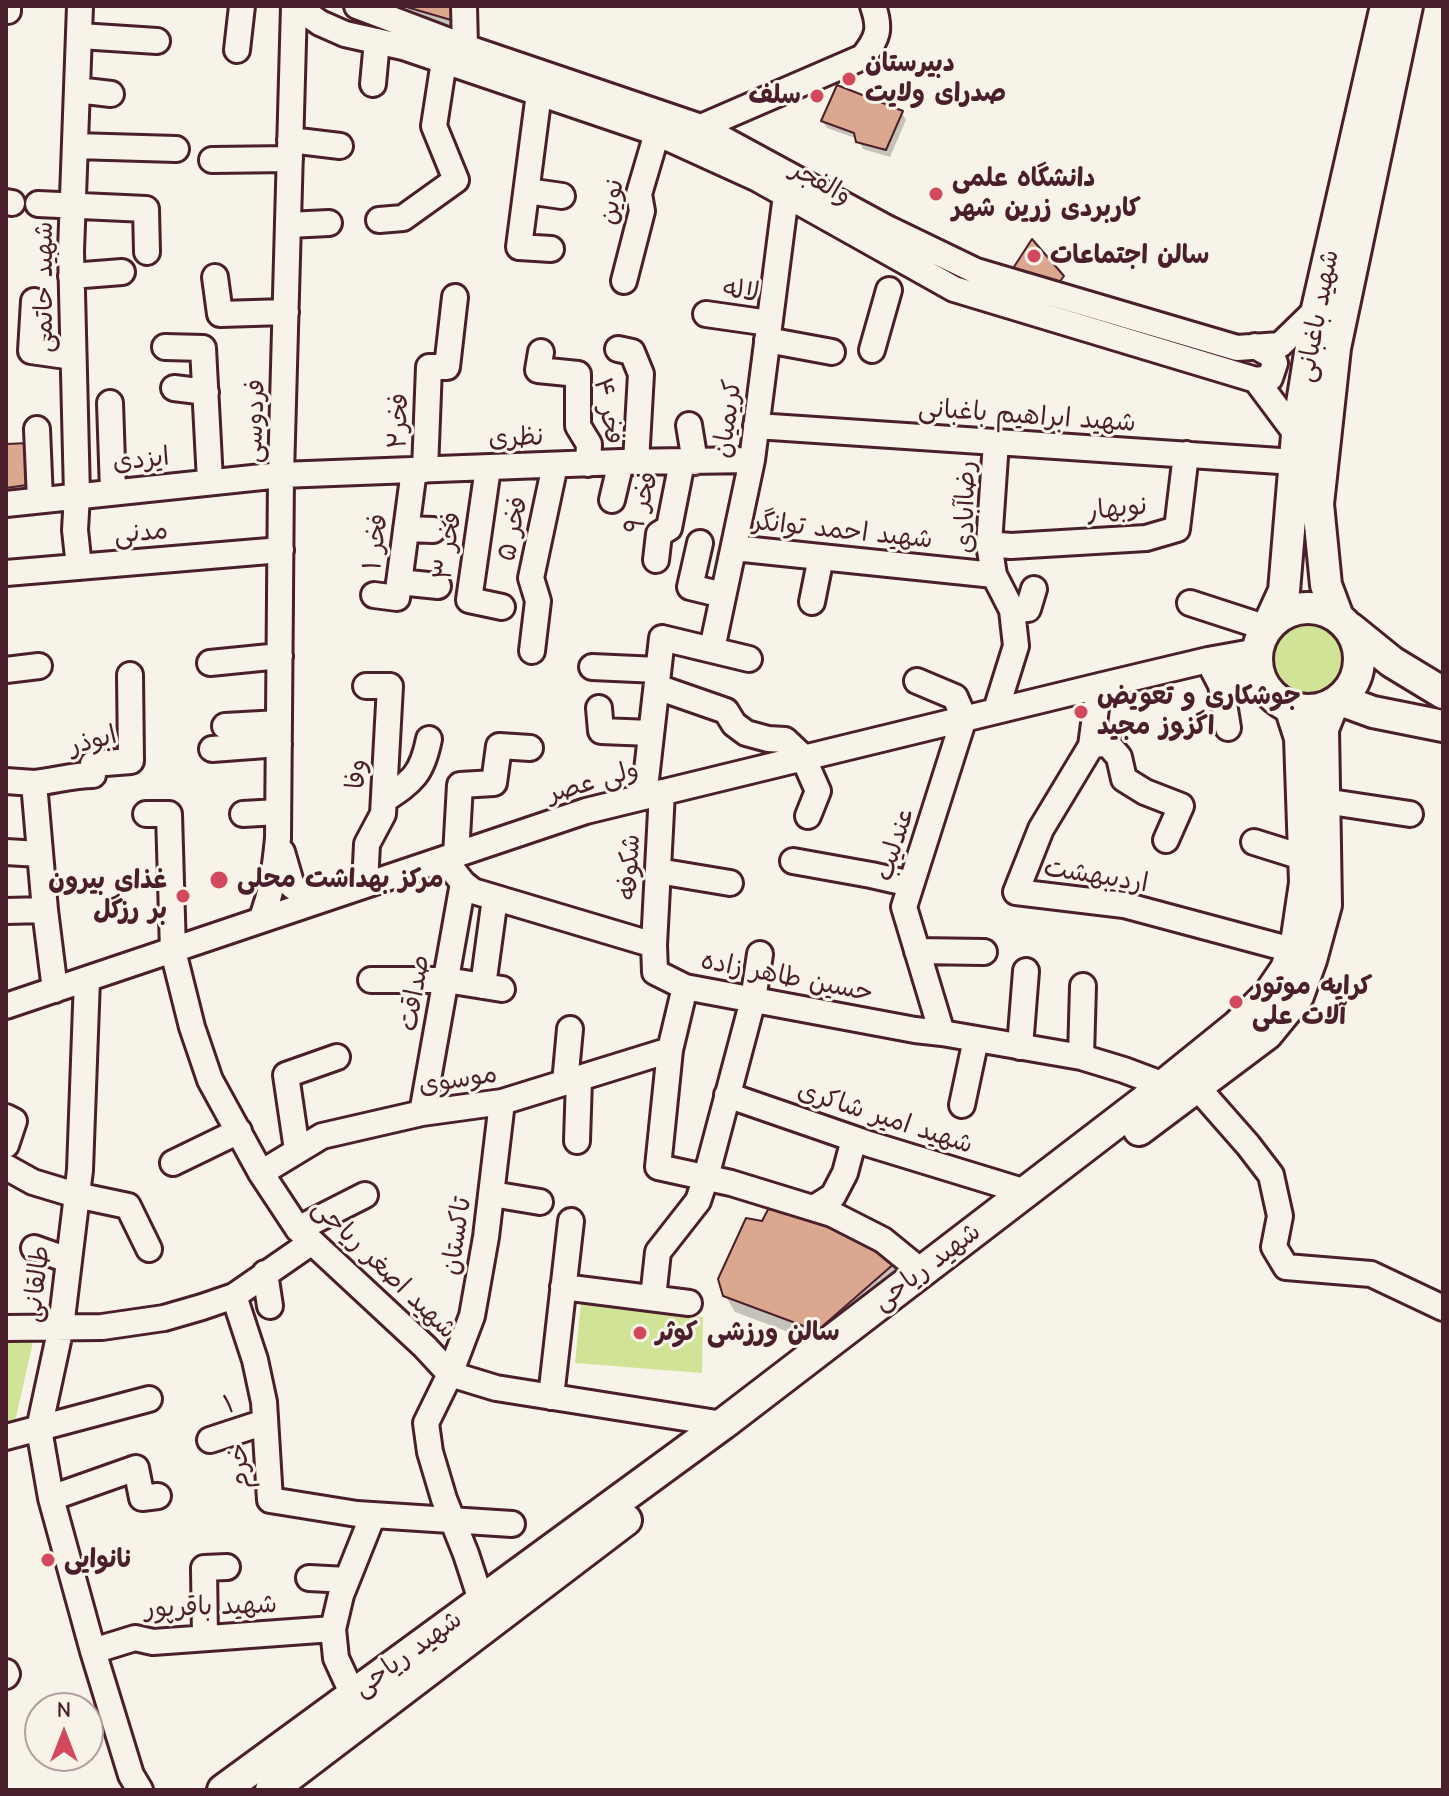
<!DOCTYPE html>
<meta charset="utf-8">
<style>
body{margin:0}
#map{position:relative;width:1449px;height:1796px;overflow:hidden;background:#f7f3e8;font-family:"Comic Neue",sans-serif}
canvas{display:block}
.frame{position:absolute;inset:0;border:8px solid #4a1f2b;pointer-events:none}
.north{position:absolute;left:24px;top:1692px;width:80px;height:80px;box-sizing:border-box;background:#f7f3e8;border:2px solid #b29e9c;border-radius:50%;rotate:0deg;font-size:22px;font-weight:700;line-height:32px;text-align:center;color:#4a1f2b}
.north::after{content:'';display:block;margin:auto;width:28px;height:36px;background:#d1495b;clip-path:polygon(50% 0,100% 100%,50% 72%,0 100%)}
</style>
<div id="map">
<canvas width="1449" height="1796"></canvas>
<div class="frame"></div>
<div class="north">N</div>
</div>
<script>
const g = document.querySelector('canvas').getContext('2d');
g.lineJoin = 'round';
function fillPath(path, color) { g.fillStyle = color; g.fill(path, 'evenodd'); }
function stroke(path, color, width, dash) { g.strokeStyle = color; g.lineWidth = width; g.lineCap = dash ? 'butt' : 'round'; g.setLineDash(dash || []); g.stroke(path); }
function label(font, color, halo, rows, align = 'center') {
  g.font = font + ' "Comic Neue","Playpen Sans Arabic",sans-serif'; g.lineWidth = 6; g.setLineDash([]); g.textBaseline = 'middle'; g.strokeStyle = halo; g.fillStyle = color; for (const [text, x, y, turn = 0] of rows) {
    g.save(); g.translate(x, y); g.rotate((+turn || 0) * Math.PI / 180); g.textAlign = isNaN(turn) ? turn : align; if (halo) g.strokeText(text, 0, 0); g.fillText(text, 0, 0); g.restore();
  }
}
fillPath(new Path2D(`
 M1266 658a42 42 0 1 1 84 0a42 42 0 1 1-84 0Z
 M581 1302 703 1317 702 1373 575 1363Z
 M39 1316 15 1421 6 1423V1318Z`), '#d1e397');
fillPath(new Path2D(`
 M367 6H459V35Z
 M902 113 906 120 890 157 863 149 858 139 827 128 823 121Z
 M6 446 42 499 6 505Z
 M894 1263 903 1279 826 1346 735 1312 725 1295Z`), '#0003');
const building = new Path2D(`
 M404 6H451V20L410 8Z
 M837 85 903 111 886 150 856 142 854 133 821 121Z
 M1032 239 1064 276 1055 288 1010 273Z
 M30 443 34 484 6 488V444Z
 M772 1202 837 1222 896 1262 817 1331 723 1296 718 1279 746 1218 762 1221Z`);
fillPath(building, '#dba88f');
stroke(building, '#4a1f2b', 2);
const minor = new Path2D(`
 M296 6 320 23 345 34 403 47 657 133 756 178 954 289 1256 380 1297 435
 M357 6 465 47 701 127 885 227 976 271 1237 348 1280 345 1317 309
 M464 6 465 47
 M8 11V6
 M80 36 157 41
 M237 50 242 6
 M373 84 377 41
 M77 90 111 94
 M539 93 519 247 551 249
 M701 127 863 57C878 38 881 29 873 6
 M290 140 340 146
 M75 146 176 149
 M212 160 290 159
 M527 191 562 196
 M6 202 12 203
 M38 204 146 209 147 252
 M379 220 403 218 456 180 434 126 444 61
 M288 225 329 223
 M71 276 122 272
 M215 277 220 314 286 312
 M624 281 642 211 639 194 657 133
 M34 301 31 351 73 357
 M706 314 769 323
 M767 340 832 352
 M1255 346 1271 355 1275 363 1270 378 1256 380
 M165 347 203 348 210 481
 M618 349 632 352 641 374 636 462
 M872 350 889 290
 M541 352 538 370 578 374V426L589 444 588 464
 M174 388 206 392
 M110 403 113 491
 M689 425 695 462
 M756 426 1295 462
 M37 429 40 500
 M996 442 989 544 994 575 1012 610 1016 646 996 710
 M488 468 469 600 502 607
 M425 470 429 367H447L455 297
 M612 500 621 462
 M6 504 281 475 621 462 752 460
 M406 529 433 530
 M700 543 690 587 723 595
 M989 544 1011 546 1146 538 1177 529 1186 454
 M734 548 994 575
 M656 560 659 534 669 528 682 462
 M79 567 75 530 77 495 71 251 80 6
 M6 573 281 550
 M399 582 438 586
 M374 595 397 598 414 470
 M812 602 821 557
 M1190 603 1267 628
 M1012 610 1028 609 1034 589
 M712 649 752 460 786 195
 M532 651 538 601 531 578 555 465
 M1208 660 1221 685 1228 728
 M1208 660 1266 689
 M210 663 280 656
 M592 667 658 670
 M6 670 39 666
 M917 681 955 697 964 718 904 907 942 1033
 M1099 686 1091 746 1041 829 1016 892 1124 905 1292 950
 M657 687 726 711 734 724 746 733 768 739 785 740 803 757 818 791 808 816
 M599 708 601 731 651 733
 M225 726 279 723
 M1091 746 1107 743 1119 757 1124 779 1145 792 1181 806 1166 840
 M212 749 279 744
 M6 781 34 783 45 910 55 990
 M34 783C54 781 73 775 93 775V764L131 761 130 675
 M644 797 662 638 749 659
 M384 800C413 781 422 774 429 739
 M1324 801 1410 814
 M146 814H169L173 951 192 1027 210 1080 261 1173 298 1229 425 1347 450 1374 496 1388 723 1424
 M243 814 278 812
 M1254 842 1305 858
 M6 852 40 854
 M282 852 292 886 315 902
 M456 855 460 785 494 783 499 746 530 748
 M444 859 463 883 473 891 654 945 655 972 685 987 915 1030 942 1033 1081 1057 1124 1070 1164 1085
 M793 861 871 875 911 884
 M658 871 730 883
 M365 885 367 844 383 814 390 686H366
 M6 911 45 910
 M261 920C272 892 275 869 278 838L281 475 294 6
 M654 945 662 792
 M917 951 984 952
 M87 979 80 1170 61 1327 39 1429 51 1498 93 1651 131 1775 140 1790
 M371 980H446L502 989
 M483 986 495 898
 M685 987 670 1050 658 1167 731 1183 832 1214 883 1240 921 1271
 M6 1006 586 811 1099 686 1208 660 1258 651
 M1020 1047 1026 971
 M1081 1057 1083 986
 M565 1083 570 1029
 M1197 1087 1248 1145 1271 1175 1280 1216 1274 1247 1286 1267 1371 1274 1443 1308
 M727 1095 869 1144 1026 1192
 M962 1105 976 1039
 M422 1113 463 883
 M6 1117 14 1121 6 1145
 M577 1141 579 1079
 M297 1150 286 1075 337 1057
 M173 1163 239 1131
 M6 1167 33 1182 76 1195 128 1206 149 1249
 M261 1173 322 1136 422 1113 502 1102 670 1050
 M492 1194 540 1202
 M814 1208 833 1196 845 1173 854 1139
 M298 1229 365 1195
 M34 1248 68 1260
 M265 1273 270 1306
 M563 1287 689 1303
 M234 1296 255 1360 264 1402 270 1500 357 1514 512 1524
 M653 1298 658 1252 698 1201 706 1177 753 1000 760 954
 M6 1328 102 1327 164 1318 202 1307 234 1296 312 1242
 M551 1397 571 1221
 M6 1437 149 1399
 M210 1440 265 1422
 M51 1498 136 1468 142 1498 158 1496
 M309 1578 347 1580
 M481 1600 466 1554 444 1499 430 1452 426 1423 450 1374 472 1316 486 1237 502 1102
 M205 1638 204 1568 227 1567
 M93 1651 135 1638 153 1642 333 1629
 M6 1672 7 1674 6 1676
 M353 1695 336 1658 333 1629 341 1595 373 1515`);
const major = new Path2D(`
 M1257 659a51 51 0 1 1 102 0a51 51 0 1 1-102 0Z
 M1338 617 1326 585 1318 504 1335 348 1407 6
 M1267 628 1284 591 1297 435 1317 309 1386 6
 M1350 628 1392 662 1443 693
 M1340 700 1373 712 1443 726
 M1139 1130 1267 1034 1298 996 1311 960 1326 905 1323 729 1333 704
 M223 1790 723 1424 1143 1102 1237 1026 1269 994 1286 969 1297 937 1305 883 1300 738 1290 707
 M271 1790 626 1520`);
stroke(minor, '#4a1f2b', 30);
stroke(major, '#4a1f2b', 36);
stroke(minor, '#f7f3e8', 24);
stroke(major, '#f7f3e8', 30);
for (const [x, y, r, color] of [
 [849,79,8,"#d1495b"],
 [817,96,8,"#d1495b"],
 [936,194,8,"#d1495b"],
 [1034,256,8,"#d1495b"],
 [1081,712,8,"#d1495b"],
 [219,880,10,"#d1495b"],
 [183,896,8,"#d1495b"],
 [1236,1002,8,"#d1495b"],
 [640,1333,8,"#d1495b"],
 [48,1560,8,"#d1495b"]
]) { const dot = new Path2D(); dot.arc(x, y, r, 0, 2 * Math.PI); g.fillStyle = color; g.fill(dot); stroke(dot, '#f7f3e8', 3); }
label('bold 26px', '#4a1f2b', '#f7f3e8', [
 ["دبیرستان",865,64],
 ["صدرای ولایت",865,94],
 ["سلف",801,96,"right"],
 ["دانشگاه علمی",952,179],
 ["کاربردی زرین شهر",952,209],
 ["سالن اجتماعات",1050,256],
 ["جوشکاری و تعویض",1097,697],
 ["اگزوز مجید",1097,727],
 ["مرکز بهداشت محلی",237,880],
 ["غذای بیرون",167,881,"right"],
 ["بر رزگل",167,911,"right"],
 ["کرایه موتور",1252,987],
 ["آلات علی",1252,1017],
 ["سالن ورزشی کوثر",656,1333],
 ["نانوایی",64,1560]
], 'left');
label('26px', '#4a1f2b', '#f7f3e8', [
 ["والفجر",821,183,29],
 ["نوین",612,202,-81],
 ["شهید حاتمی",45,287,-90],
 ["لاله",741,291,8],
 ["شهید باغبانی",1318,316,-79],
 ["فخر ۴",608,411,79],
 ["شهید ابراهیم باغبانی",1027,416,4],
 ["کریمیان",728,419,-82],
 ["فردوسی",255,421,-88],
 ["فخر۲",399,421,-88],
 ["نظری",516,438,-2],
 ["ایزدی",141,460,-6],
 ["فخر ۹",642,503,-74],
 ["رضاآبادی",966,507,-89],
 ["نوبهار",1117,509,-6],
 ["فخر ۵",513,529,-78],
 ["شهید احمد توانگر",843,531,6],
 ["مدنی",141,533,-5],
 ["فخر ۱",376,542,-83],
 ["فخر ۳",448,546,-81],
 ["ابوذر",93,741,-15],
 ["وفا",357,774,-87],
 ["ولی عصر",593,782,-16],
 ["عندلیب",895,844,-72],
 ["شکوفه",630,867,-87],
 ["اردیبهشت",1096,876,9],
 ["حسین طاهر زاده",787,977,11],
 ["صداقت",415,993,-80],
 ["موسوی",458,1080,-9],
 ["شهید امیر شاکری",885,1118,18],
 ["تاکستان",457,1236,-81],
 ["شهید ریاحی",927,1267,-37],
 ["شهید اصغر ریاحی",384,1269,44],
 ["طالقانی",37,1284,-83],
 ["۱",229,1405,-19],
 ["خرم",240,1466,-94],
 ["شهید باقرپور",211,1607,-2],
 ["شهید ریاحی",408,1654,-36]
]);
</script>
